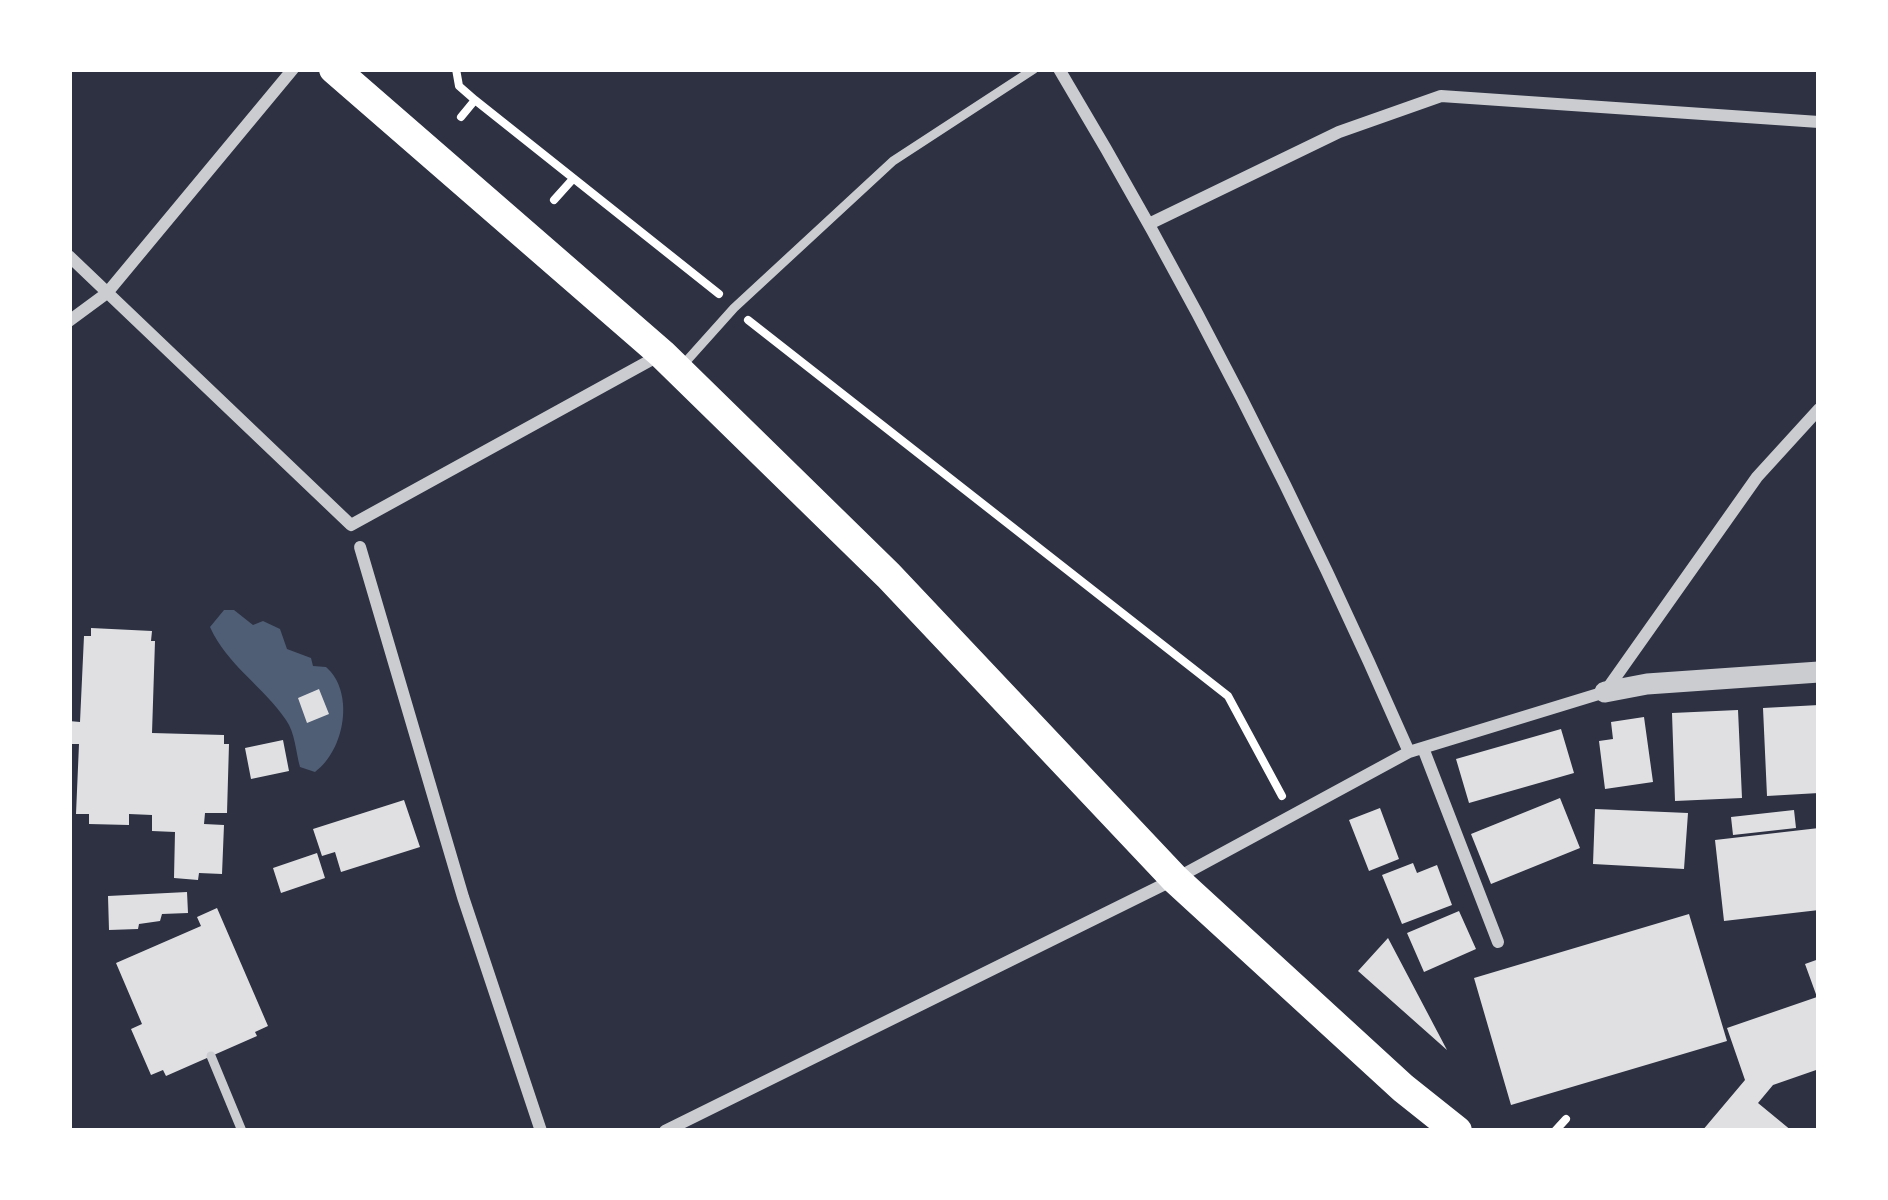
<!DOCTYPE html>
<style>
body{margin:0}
#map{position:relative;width:1888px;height:1200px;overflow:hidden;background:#2d3142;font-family:"Alegreya Sans",sans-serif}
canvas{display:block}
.frame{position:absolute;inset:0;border:72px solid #fff;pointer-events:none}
</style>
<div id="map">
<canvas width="1888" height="1200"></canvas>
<div class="frame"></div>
</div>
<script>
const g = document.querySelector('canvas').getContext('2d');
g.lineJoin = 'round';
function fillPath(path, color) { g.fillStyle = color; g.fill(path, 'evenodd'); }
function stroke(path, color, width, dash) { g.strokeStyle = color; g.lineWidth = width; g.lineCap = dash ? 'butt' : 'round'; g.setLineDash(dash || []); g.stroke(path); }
fillPath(new Path2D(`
 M224 610H234L253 625 263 621 280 629 287 649 311 658 313 666 326 667C355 692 345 750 315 772L300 767C296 753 295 732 286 720 263 686 227 665 210 627Z`), '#4f5d75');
fillPath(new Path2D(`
 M91 628 152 631 151 641H155L152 733 224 735V744H229L227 813H205L204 824 224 825 222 874 199 873 198 880 174 878 175 832 152 831V815L129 814V825L89 824V814H76L79 744H69V721L80 722 84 636H91Z
 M319 689 329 714 307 723 298 698Z
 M1819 705V793L1767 796 1763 708Z
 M1738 710 1742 798 1675 801 1672 713Z
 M1644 717 1653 782 1605 789 1599 741 1613 739 1611 722Z
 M1561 729 1574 773 1469 803 1456 759Z
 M283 740 289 771 251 779 245 748Z
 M1560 798 1580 848 1491 884 1471 834Z
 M404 800 420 847 341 872 335 852 322 856 313 829Z
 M1380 808 1399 859 1369 871 1349 820Z
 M1595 809 1688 813 1684 869 1593 864Z
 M1794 810 1796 828 1733 835 1731 817Z
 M1819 828V910L1724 921 1715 840Z
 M317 853 325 878 281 893 273 868Z
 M1413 863 1417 873 1437 865 1452 905 1402 924 1382 875Z
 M187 892 188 913 162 914 160 921 139 924 138 929 109 930 108 896Z
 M217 908 268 1026 255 1032 257 1036 166 1076 163 1070 151 1075 131 1029 142 1024 116 963 201 926 197 917Z
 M1459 911 1476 949 1424 972 1407 933Z
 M1689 914 1727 1041 1511 1105 1474 978Z
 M1388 938 1447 1050 1358 971Z
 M1819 959V1069L1773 1085 1758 1103 1792 1131H1702L1745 1080 1727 1028 1817 997 1805 964Z`), '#e0e0e3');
stroke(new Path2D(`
 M456 69 459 86 475 100 719 294
 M461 117 475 100
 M554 200 572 180
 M748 320 1228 696 1282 796
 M1555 1131 1566 1119`), '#fff', 8);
stroke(new Path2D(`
 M682 366 734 308 893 161 1034 69
 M211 1056 242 1131`), '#caccd0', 9);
stroke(new Path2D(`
 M1059 69C1191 289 1306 516 1409 752
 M1151 223 1339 132 1441 96 1819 122
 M69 256 351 525 660 355
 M69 321 107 293 293 69
 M360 547 463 897 541 1131
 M1423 748 1498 942
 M665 1131 1175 879 1409 752 1605 692 1757 477 1819 409`), '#caccd0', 12);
stroke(new Path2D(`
 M1605 692 1647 684 1819 672`), '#caccd0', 21);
stroke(new Path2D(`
 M334 69 662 354 889 576 1175 879 1403 1088 1457 1131`), '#fff', 30);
</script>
